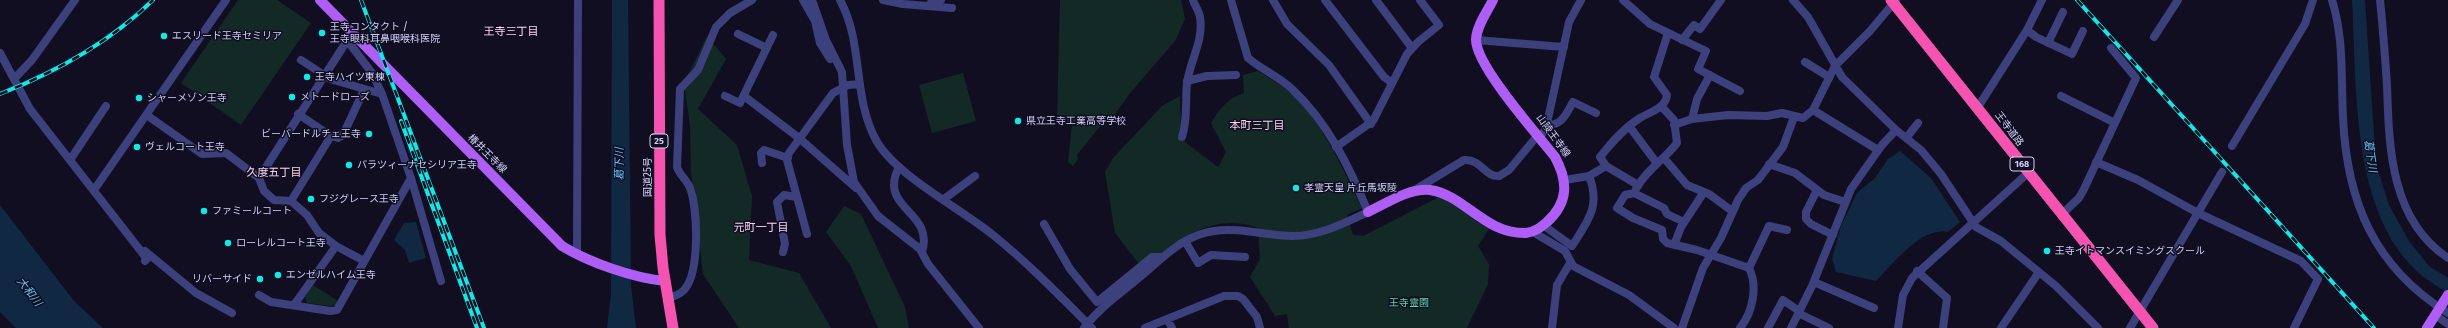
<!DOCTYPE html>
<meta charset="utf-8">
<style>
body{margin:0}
canvas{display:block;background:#100e20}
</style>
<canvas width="2448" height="328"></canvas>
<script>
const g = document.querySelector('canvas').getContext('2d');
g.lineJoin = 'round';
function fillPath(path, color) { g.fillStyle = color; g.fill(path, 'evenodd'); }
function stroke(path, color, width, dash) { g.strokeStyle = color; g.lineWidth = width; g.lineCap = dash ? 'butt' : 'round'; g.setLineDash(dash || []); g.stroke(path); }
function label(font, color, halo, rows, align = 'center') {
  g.font = font + ' "Fira Sans","Noto Sans JP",sans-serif'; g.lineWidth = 3; g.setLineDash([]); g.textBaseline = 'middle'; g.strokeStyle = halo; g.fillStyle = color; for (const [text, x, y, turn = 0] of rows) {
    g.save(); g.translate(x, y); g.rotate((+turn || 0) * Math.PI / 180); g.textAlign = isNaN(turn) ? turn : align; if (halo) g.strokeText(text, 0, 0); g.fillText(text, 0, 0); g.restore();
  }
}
fillPath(new Path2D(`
 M238 0H277L311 23 241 125 181 83Z
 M1060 0H1181L1185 19 1175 41 1131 92 1110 121 1105 120 1077 155 1078 159 1073 166 1068 162 1072 123 1057 120Z
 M707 36 726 59 698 109 737 145 752 196 749 260 799 273 831 328H739L703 274 691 171 690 126 684 83Z
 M1258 71C1272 80 1287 88 1298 100 1326 131 1344 171 1362 208L1347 215 1353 235 1363 236 1441 196 1456 202 1477 222 1490 227 1478 246 1489 264 1488 284 1467 328H1289L1287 314 1275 316 1250 277 1260 259 1258 228C1214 211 1174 240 1143 269L1115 233 1105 172 1113 158 1162 106 1180 96 1181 139 1218 167 1226 152 1211 123C1220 108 1227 99 1244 93L1243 75Z
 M963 73 976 121 932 133 919 85Z
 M844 206 861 214 905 307 909 328H878L851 266 826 232Z
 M313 285 338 301 336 305 331 306 307 303 305 297Z`), '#122926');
fillPath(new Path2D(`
 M612 0H628L631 286 636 328H607L611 293Z
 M2352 0H2365L2376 164 2389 205 2409 241 2429 266 2448 278V293C2439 287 2428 281 2420 274 2350 213 2357 85 2352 0Z
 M1900 151 1931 178 1960 222 1948 232C1922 226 1893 264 1876 281L1836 272 1832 259 1841 226 1857 193 1875 178 1888 159Z
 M0 205 74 301 103 328H16L0 312Z
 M416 222 426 258 409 263 405 250 394 240 404 223Z`), '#102842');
stroke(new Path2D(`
 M803 0 815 21 820 43 830 59
 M812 0 826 40 842 72 847 145 854 182 878 216 920 249 928 264 979 328
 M840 0C864 44 852 96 876 140 895 175 960 208 993 235 1028 263 1060 296 1092 328
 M883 0 903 4 952 8
 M1273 0 1287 24 1329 65 1371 124
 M1325 0 1384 77 1391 82
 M1376 0 1412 48
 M1623 0 1650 24 1706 51 1698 69 1740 91
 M1793 0 1808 17 1842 77 1896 130 1921 150 1941 174 1976 227 2001 241 2056 286 2098 328
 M2332 0C2344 38 2341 78 2343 118 2347 202 2374 267 2448 313
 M2380 0C2383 28 2385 56 2387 85 2389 146 2390 220 2448 258
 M929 6 932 1 941 0
 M2027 30 2036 37 2072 54 2083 31
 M738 34 767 48
 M2154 37 2178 0
 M347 40 372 73 382 94 411 178 441 281
 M1476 40 1564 47
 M1682 40 1694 25 1700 29 1721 0
 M2048 43 2063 12
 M0 53 30 109 147 259 145 261
 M301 60 330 79 382 94
 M1805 62 1829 77
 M15 78 32 60 75 0
 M1187 81 1207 76 1236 75
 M725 96 740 103 773 35
 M744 96 799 138 856 188
 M2061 96 2115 123
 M1978 107 2027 30 2042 0
 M1813 110 1878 150
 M298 114 331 136 338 138 343 135 364 90
 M148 116 202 154 226 153 259 178 264 191 274 200 291 201 307 215 319 233 336 246 364 261
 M1692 119 1697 99 1710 75
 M1546 125C1562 126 1566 114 1573 102L1596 113
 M1674 125 1692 119 1728 115 1767 116 1782 113 1803 118 1813 110 1835 66 1870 31 1896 0
 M1629 126 1656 162
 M1182 137C1188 119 1185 102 1187 83 1190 61 1204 40 1200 17 1199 11 1195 6 1193 0
 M1907 137 1918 123
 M1540 138 1546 128 1569 22 1581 0
 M2232 146 2305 24 2313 0
 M1336 147 1373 121 1407 54 1418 42 1439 25 1420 0
 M1664 158 1687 185 1709 194 1732 211
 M70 160 106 106
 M2096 162 2138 180 2198 213 2301 261 2318 279 2294 328
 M762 163 761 153 764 150 788 158
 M1769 164 1795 173 1824 195 1845 202
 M899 167C877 209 935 211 922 252
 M259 178 350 36
 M1565 180 1589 176 1606 166
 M1638 185 1606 166 1600 157C1612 142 1624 128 1640 118 1650 112 1666 108 1667 95L1654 77 1668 33
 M1636 189C1647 169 1664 160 1677 143L1674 120 1661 106
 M94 190 226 0
 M1817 190 1806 212V219L1811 224 1833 235
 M1413 191 1464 160C1482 159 1484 177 1499 176L1509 170 1538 135
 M944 199 975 176
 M291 201 331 136
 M2062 214 2079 198 2084 189 2136 78 2111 48
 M1684 222 1667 214 1664 208 1634 193 1625 195 1617 208 1633 218 1662 230 1663 239 1667 243 1697 250 1749 268C1758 286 1753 312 1740 328
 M1044 224 1070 269 1097 302 1152 257H1161
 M1543 225 1572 246C1588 221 1601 206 1589 176
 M1533 232 1565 251 1573 266 1629 295 1674 328
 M807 234 787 160 789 153 833 93 848 85 860 84
 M1185 241 1198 263 1211 255 1245 257
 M1674 245 1681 227 1704 192
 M145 251 196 293 232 313
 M783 252 785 244 777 202 784 195 797 197
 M577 254 578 0
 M1749 268 1769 226 1787 230
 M1917 271 1947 298 1943 328
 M1814 282 1874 308
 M259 295 271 302 330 311 337 310 411 178
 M667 298C673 297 679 295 684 290 700 273 698 210 690 188 687 180 680 176 677 167L680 89 698 70 716 27 730 13 752 0
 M294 305 336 246
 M1798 313 1829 328
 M2435 315 2448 324
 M1167 319 1172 328
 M1084 328C1100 307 1121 293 1140 277 1163 258 1183 235 1214 231 1240 227 1267 236 1293 236 1320 236 1344 223 1368 212 1350 168 1328 123 1293 90 1280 77 1262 70 1248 58L1231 0
 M1145 328 1224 296H1238L1243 299 1257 317 1260 328
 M1552 328 1557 285 1570 263
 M1682 328 1703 268 1721 238 1738 200 1746 188 1758 180 1783 147 1794 117
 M1768 328 1783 300 1799 311
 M1791 328 1812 286 1851 189 1882 145 1896 130
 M1898 328 1903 295 1912 278 2028 173
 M2001 328 2039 272
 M2130 328 2222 172`), '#3c407c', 8);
stroke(new Path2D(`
 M320 0 562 246C588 262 633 278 665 281
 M1368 212C1387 203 1409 188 1430 190 1465 195 1484 234 1526 233 1535 232 1541 227 1547 222 1569 202 1568 181 1555 157 1537 134 1475 65 1476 39 1477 25 1487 12 1493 0
 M2427 328 2448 295`), '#ae5ef5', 10);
stroke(new Path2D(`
 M659 0 660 235 663 268 673 328
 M1891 0 2153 328`), '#f453b0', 11);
const rail = new Path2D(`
 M361 0 484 328
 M2077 0 2374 328
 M0 94C56 72 110 42 153 0
 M401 121 477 328`);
stroke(rail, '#0ee9ea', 4);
stroke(rail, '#100e20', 2.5, [8]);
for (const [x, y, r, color] of [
 [322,33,4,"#0ee9ea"],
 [164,36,4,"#0ee9ea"],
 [307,77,4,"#0ee9ea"],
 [292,97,4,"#0ee9ea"],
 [139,98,4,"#0ee9ea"],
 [1018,121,4,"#0ee9ea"],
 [369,134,4,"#0ee9ea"],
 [137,147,4,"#0ee9ea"],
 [349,165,4,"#0ee9ea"],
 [1296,188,4,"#0ee9ea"],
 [311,199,4,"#0ee9ea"],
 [204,211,4,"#0ee9ea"],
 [228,243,4,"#0ee9ea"],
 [2047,251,4,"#0ee9ea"],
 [278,275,4,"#0ee9ea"],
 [260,279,4,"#0ee9ea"]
]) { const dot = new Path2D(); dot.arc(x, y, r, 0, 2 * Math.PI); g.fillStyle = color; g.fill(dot); stroke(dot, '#100e20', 1.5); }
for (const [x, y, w] of [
 [659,141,18],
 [2022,164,24]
]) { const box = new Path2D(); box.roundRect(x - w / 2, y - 7, w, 14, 3); g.fillStyle = '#100e20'; g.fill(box); stroke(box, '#d1d0fc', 1); }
label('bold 9px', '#d1d0fc', null, [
 ["25",659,141],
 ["168",2022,164]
]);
label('10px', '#d1d0fc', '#100e20', [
 ["王寺コンタクト /",330,27],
 ["王寺眼科耳鼻咽喉科医院",330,39],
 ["エスリード王寺セミリア",172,36],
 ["王寺ハイツ東棟",315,77],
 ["メトードローズ",300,97],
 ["シャーメゾン王寺",147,98],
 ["県立王寺工業高等学校",1026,121],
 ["ビーバードルチェ王寺",361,134,"right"],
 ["ヴェルコート王寺",145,147],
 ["パラツィーナセシリア王寺",357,165],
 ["孝霊天皇 片丘馬坂陵",1304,188],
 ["フジグレース王寺",319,199],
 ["ファミールコート",212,211],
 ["ローレルコート王寺",236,243],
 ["王寺イトマンスイミングスクール",2055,251],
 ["エンゼルハイム王寺",286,275],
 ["リバーサイド",252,279,"right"]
], 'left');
label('10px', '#d1d0fc', '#100e20', [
 ["王寺道路",2009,129,53],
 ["山陵王寺線",1553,136,54],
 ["椿井王寺線",487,154,45],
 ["国道25号",648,177,-90]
]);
label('10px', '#61d7ae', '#100e20', [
 ["王寺霊園",1409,303]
]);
label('11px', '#fcd2f1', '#100e20', [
 ["王寺三丁目",511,32],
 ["本町三丁目",1257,126],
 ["久度五丁目",274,173],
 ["元町一丁目",761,228]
]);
label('italic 11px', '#65c1f6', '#100e20', [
 ["葛下川",2370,156,81],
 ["葛下川",620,164,-90],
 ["大和川",29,292,53]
]);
</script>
